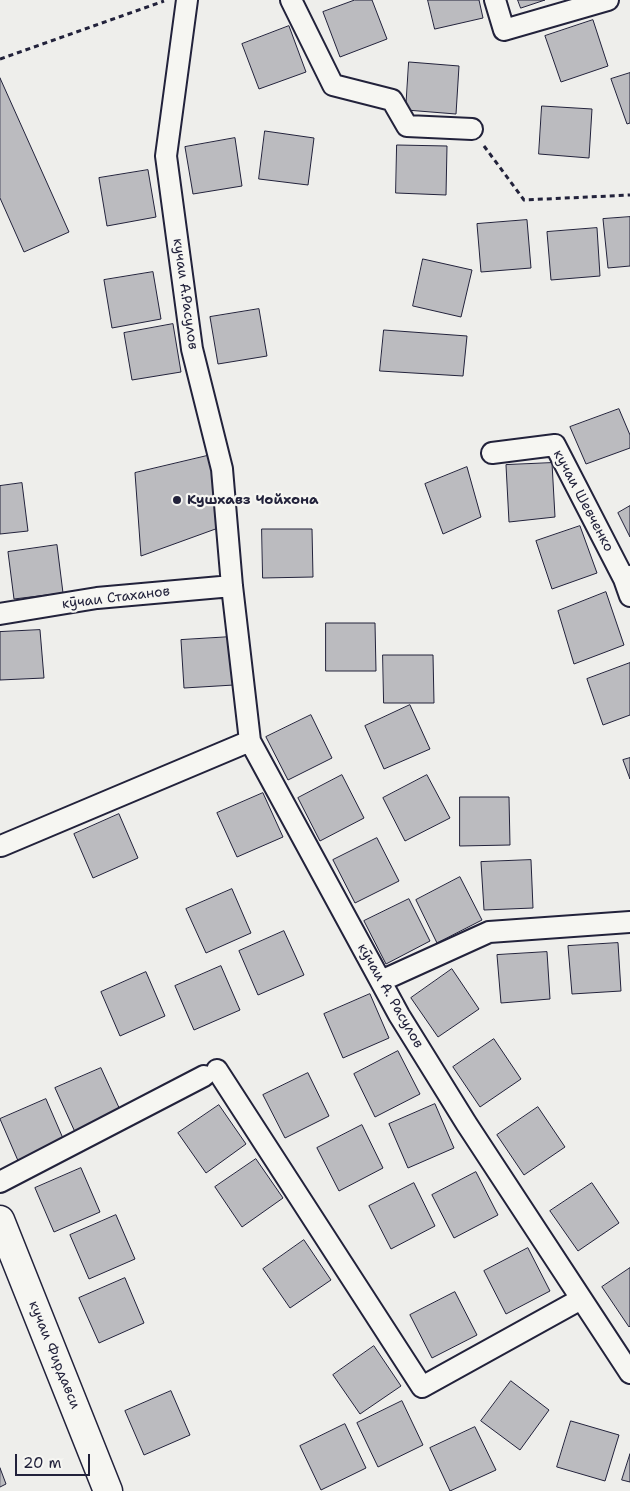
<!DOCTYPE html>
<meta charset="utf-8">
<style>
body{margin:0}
#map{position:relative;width:630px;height:1491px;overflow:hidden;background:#eeeeeb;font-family:"Shantell Sans",sans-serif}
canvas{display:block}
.scale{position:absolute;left:15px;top:1454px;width:75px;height:22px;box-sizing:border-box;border:2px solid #22223b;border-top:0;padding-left:6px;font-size:15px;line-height:18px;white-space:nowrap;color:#22223b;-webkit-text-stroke:4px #f6f6f2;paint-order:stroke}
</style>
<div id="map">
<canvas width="630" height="1491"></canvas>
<div class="scale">20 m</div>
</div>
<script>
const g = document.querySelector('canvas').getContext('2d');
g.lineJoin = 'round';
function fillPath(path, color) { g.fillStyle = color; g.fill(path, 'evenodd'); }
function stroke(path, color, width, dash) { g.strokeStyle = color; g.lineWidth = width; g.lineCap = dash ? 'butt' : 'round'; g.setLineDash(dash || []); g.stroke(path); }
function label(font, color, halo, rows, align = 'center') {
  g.font = font + ' "Shantell Sans",sans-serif'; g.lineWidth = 4.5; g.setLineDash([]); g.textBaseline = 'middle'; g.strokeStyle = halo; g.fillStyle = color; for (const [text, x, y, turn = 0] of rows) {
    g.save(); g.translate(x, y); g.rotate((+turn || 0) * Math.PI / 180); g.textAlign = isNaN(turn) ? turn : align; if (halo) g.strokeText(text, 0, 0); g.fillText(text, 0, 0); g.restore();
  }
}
const building = new Path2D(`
 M355 0H372L387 39 340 57 323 12Z
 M428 0H479L483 18 435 29Z
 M518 0H545L521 8Z
 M593 20 608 66 561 82 545 36Z
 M289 26 306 72 259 89 242 44Z
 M409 62 459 66 456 114 406 110Z
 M630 73V123L627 124 611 79Z
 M0 78 69 232 24 252 0 198Z
 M542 106 592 109 589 158 539 154Z
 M265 131 314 138 308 185 259 179Z
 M235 138 242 186 193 194 185 147Z
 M397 145 447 146 446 195 396 193Z
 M148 170 156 217 107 226 99 178Z
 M630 217V266L608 268 603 219Z
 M527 220 531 268 481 272 477 224Z
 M597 228 600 276 551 280 547 232Z
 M423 259 472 270 461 317 413 306Z
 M153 272 161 319 112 328 104 280Z
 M259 309 267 356 218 364 210 317Z
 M173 324 181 372 132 380 124 333Z
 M384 330 467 336 463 376 380 371Z
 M619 409 630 435V448L586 464 570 427Z
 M211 455 221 527 141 556 135 473Z
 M552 463 555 517 509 522 506 465Z
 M467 467 481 517 443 534 425 484Z
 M22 483 28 531 0 534V486Z
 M630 506V537L618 513Z
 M580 526 597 573 552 589 536 541Z
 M262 529H312L313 577 263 578Z
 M57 545 63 593 14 599 8 552Z
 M606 592 624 645 574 664 558 611Z
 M326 623H375L376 671H326Z
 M40 630 44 678 0 680V632Z
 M231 637 234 685 184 688 181 640Z
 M383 655H433L434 703H384Z
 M630 663V715L603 725 587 679Z
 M410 705 430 749 384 769 365 726Z
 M311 715 332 758 288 780 266 737Z
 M630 758V779L623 760Z
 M342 775 364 818 320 841 298 798Z
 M427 775 450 818 405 841 383 798Z
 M263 793 283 837 237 857 217 813Z
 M460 797H509L510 845 460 846Z
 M119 814 138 858 93 878 74 834Z
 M377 838 399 881 355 903 333 860Z
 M531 860 533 908 484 910 481 862Z
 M460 877 482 920 437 943 416 900Z
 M232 889 251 933 206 953 186 909Z
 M409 899 430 941 386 964 364 921Z
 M284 931 304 975 258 995 239 951Z
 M618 943 621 991 572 994 568 946Z
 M547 952 550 999 501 1003 497 955Z
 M221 966 240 1010 194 1030 175 986Z
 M452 969 479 1009 438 1037 411 998Z
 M146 972 165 1016 120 1036 101 992Z
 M370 994 389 1038 343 1058 324 1014Z
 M494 1039 521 1079 480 1107 453 1067Z
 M398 1051 420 1094 375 1117 354 1074Z
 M101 1068 121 1112 75 1132 55 1088Z
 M308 1073 329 1116 285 1138 263 1095Z
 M46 1099 65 1143 19 1163 0 1119Z
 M435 1104 454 1148 408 1168 389 1124Z
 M219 1105 246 1144 206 1173 178 1133Z
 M538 1107 565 1147 524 1175 497 1135Z
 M362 1125 383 1168 339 1191 317 1148Z
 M256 1159 283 1198 242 1227 215 1187Z
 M81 1168 100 1212 54 1232 35 1188Z
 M476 1172 498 1215 454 1238 432 1195Z
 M414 1183 435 1226 391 1249 369 1206Z
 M592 1183 619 1223 578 1251 550 1211Z
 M116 1215 135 1259 89 1279 70 1235Z
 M304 1240 331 1280 290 1308 263 1269Z
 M528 1248 550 1291 506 1314 484 1271Z
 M630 1268V1326L629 1327 602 1287Z
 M125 1278 144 1323 99 1343 79 1298Z
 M455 1292 477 1335 432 1358 410 1315Z
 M374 1346 401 1386 360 1414 333 1375Z
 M511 1381 549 1410 520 1450 481 1421Z
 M171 1391 190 1435 144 1455 125 1411Z
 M402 1401 423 1445 378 1467 357 1423Z
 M571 1421 619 1435 605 1481 557 1467Z
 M345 1424 366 1468 321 1490 300 1446Z
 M475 1427 496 1470 450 1491 430 1448Z
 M630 1454V1482L622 1480Z
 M0 1468 6 1484 0 1487Z`);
fillPath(building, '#bbbbbf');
stroke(building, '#22223b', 1);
const street = new Path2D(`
 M187 0 166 156 192 349 222 469 232 586 250 741 399 1015 466 1123 630 1373
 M291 0 333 85 392 100 407 126 472 129
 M495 0 504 30 608 0
 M492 453 555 445 624 579 630 576
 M624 579 630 596
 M0 614 97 598 232 586
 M1 846 250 741
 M381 981 489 932 630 922
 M217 1070 422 1387 581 1299
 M0 1182 204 1076`);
const secondary = new Path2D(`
 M0 1220 108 1491`);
stroke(street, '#22223b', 24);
stroke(secondary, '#22223b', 31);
stroke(new Path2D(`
 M0 59 164 1
 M484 146 524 200 630 195`), '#22223b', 3, [5, 4]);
stroke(street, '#f6f6f2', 20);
stroke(secondary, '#f6f6f2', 28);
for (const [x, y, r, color] of [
 [177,500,5,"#22223b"]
]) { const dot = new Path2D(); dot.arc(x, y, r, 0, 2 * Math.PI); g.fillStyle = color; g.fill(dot); stroke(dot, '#f6f6f2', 2); }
label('14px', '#22223b', '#f6f6f2', [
 ["кучаи А.Расулов",185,294,82],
 ["кучаи Шевченко",583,501,62],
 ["кӯчаи Стаханов",116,598,-7],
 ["кӯчаи А. Расулов",390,996,60],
 ["кучаи Фирдавси",54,1355,68]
]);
label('bold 14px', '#22223b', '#f6f6f2', [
 ["Кушхавз Чойхона",187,500]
], 'left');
</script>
